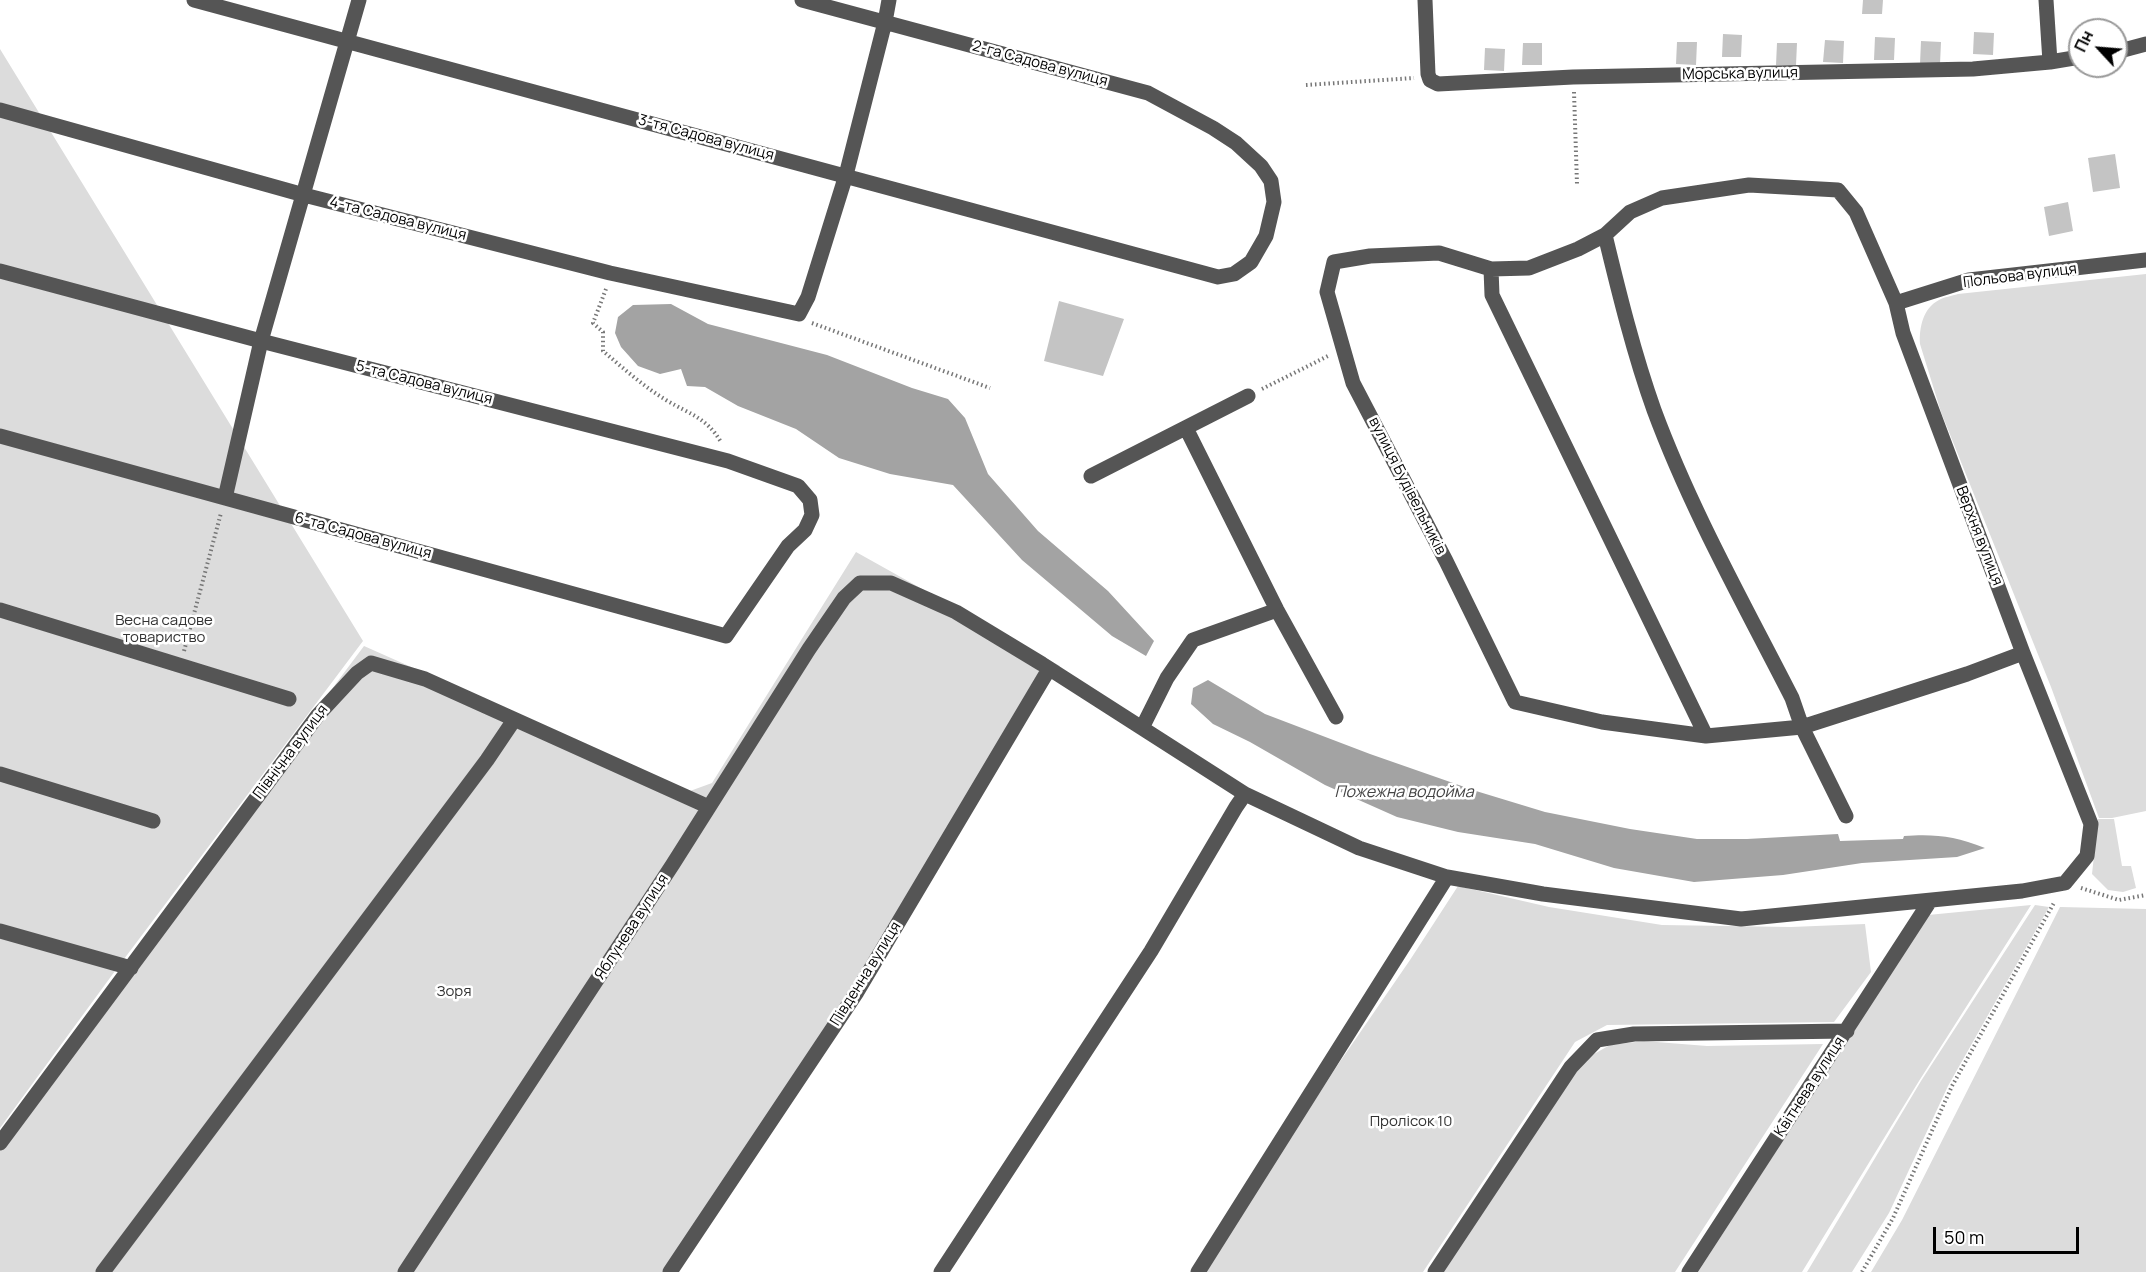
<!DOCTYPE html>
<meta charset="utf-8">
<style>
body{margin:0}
#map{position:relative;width:2146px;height:1272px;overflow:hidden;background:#fff;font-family:Manrope,sans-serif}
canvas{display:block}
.north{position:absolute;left:2068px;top:18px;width:60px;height:60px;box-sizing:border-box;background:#fff;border:2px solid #999;border-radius:50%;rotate:296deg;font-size:16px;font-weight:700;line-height:24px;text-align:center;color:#000}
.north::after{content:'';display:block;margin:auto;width:21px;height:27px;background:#000;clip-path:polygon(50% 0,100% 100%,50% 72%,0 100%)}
.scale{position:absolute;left:1933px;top:1227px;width:146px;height:27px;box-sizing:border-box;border:3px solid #000;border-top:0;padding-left:8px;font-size:18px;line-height:21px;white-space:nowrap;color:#000;-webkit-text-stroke:4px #fff;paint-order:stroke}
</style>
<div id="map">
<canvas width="2146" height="1272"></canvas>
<div class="north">Пн</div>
<div class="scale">50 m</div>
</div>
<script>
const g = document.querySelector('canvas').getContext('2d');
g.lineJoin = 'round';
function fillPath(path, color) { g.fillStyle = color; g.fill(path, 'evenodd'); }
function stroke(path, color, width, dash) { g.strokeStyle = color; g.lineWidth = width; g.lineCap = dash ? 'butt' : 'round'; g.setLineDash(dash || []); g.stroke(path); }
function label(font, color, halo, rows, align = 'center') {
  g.font = font + ' Manrope,sans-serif'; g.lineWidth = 5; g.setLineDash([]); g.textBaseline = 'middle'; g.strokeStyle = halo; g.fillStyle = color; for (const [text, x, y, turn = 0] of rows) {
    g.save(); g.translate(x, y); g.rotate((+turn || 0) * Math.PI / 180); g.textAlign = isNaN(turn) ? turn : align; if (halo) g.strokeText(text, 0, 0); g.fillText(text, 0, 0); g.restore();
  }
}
fillPath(new Path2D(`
 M0 49 363 641 115 971 0 1128Z
 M2146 274V811L2112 818H2099L2051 687 1941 412 1920 344C1919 328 1923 308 1939 300 1944 297 1952 296 1958 294Z
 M856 552 1060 666 674 1272H0V1133L364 646 690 791 712 783Z
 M2098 819H2114L2122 866H2131L2136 888 2123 892 2108 890 2092 874Z
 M1458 886 1549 907 1662 925 1791 927 1865 924 1871 972 1834 1022 1607 1025 1575 1042 1423 1272H1203L1337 1066 1410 960Z
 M2031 905 1919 1081 1802 1272H1698L1928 915Z
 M2035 905 2049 907 1948 1086 1889 1213 1852 1272H1807L1921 1081Z
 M2060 907 2146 909V1272H1871L1902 1220Z
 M1644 1041 1707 1046 1823 1044 1675 1272H1443L1577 1068 1594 1054 1610 1045Z`), '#dcdcdc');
fillPath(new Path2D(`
 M671 304 708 324 827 355 912 388 948 399 965 418 988 474 1038 531 1108 591 1154 641 1146 656 1112 636 1022 560 953 485 890 474 839 458 796 429 738 406 705 387 687 386 681 369 660 374 638 366 621 347 615 333 618 317 633 305Z
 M1208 680 1265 714 1370 754 1476 791 1545 812 1630 829 1697 839H1747L1838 834 1840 841 1903 839 1904 836C1936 834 1954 836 1985 848L1957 857 1862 863 1783 875 1694 882 1614 868 1535 844 1458 832 1397 817 1325 785 1250 742 1213 724 1191 704 1193 688Z`), '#a3a3a3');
fillPath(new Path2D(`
 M1863 0H1883L1882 14H1862Z
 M1974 32 1994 33 1993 55 1973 54Z
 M1723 34 1742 35 1741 57H1722Z
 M1875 37 1895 38 1894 60H1874Z
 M1825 40 1844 41 1843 63 1823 62Z
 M1921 41 1941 42 1940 64H1920Z
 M1677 42H1697L1696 65 1676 64Z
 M1523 43H1542V65H1522Z
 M1777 43H1797L1796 65H1776Z
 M1485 48 1505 49 1504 71 1484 70Z
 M2115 154 2120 188 2093 192 2088 158Z
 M2068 202 2073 231 2049 236 2044 207Z
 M1059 301 1124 319 1103 376 1044 361Z`), '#c4c4c4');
stroke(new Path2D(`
 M1306 85 1414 78
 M1574 92 1577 184
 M606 289 593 323 603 332V351C623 368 643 386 666 400 689 414 706 417 721 442
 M812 323 990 388
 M1262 389 1330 355
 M184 651 221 513
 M2081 888 2119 900 2146 895
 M1862 1272 1893 1218 1952 1086 2055 901`), '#777', 4, [1.5, 3]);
stroke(new Path2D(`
 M194 0 1218 277 1234 274 1251 262 1266 236 1274 202 1271 181 1261 166 1236 143 1213 128 1148 93 802 0
 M1425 0 1428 74 1430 80 1438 84 1573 77 1973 69 2050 62 2080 57
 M2046 0 2050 62
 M2116 52 2146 44
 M0 110 304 195 610 273 799 314 808 297 846 175 885 22 889 0
 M1605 235C1619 293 1634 354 1654 410 1691 510 1744 604 1792 698L1802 727 1846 816
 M1491 269 1492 295 1706 736
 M0 271 261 341 728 461 798 486 810 500 812 515 805 530 788 546 726 636 0 436
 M1896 303 1969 280 2146 260
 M1186 428 1277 610 1336 717
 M1091 476 1248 396
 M225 498 261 341 359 0
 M0 610 289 699
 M1142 728 1167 678 1193 640 1277 610
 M0 774 153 821
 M0 931 131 968
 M0 1143 318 715 357 673 371 663 425 679 709 807
 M103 1272 487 760 514 720
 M405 1272 673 864 809 649 844 598 860 583H891L956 612 1042 664 1245 794 1359 848 1447 877 1543 894 1741 919 2022 891 2065 883 2087 856 2091 824 2023 653 1903 333 1896 303 1856 212 1838 190 1749 185 1662 198 1630 212 1605 235 1578 249 1529 268 1491 269 1439 253 1370 256 1334 262 1327 292 1353 383 1446 561 1515 702 1602 722 1706 736 1802 727 1967 674 2023 653
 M670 1272 857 992 1049 669
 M941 1272 1151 951 1236 807 1245 794
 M1198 1272 1447 877
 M1435 1272 1571 1067 1597 1040 1634 1034 1847 1031
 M1689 1272 1930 901`), '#555', 15);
label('15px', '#000', '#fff', [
 ["2-га Садова вулиця",1040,64,15],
 ["Морська вулиця",1740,74,-1],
 ["3-тя Садова вулиця",706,138,15],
 ["4-та Садова вулиця",398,219,14],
 ["Польова вулиця",2020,276,-7],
 ["5-та Садова вулиця",424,383,14],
 ["вулиця Будівельників",1407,486,63],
 ["6-та Садова вулиця",363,536,15],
 ["Верхня вулиця",1979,536,69],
 ["Північна вулиця",291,752,-53],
 ["Яблунева вулиця",632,927,-57],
 ["Південна вулиця",866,974,-58],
 ["Квітнева вулиця",1810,1087,-57]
]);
label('15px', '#333', '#fff', [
 ["Весна садове",164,621],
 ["товариство",164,638],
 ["Зоря",454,992],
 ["Пролісок 10",1411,1122]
]);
label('italic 16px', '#444', '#fff', [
 ["Пожежна водойма",1404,793]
]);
</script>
